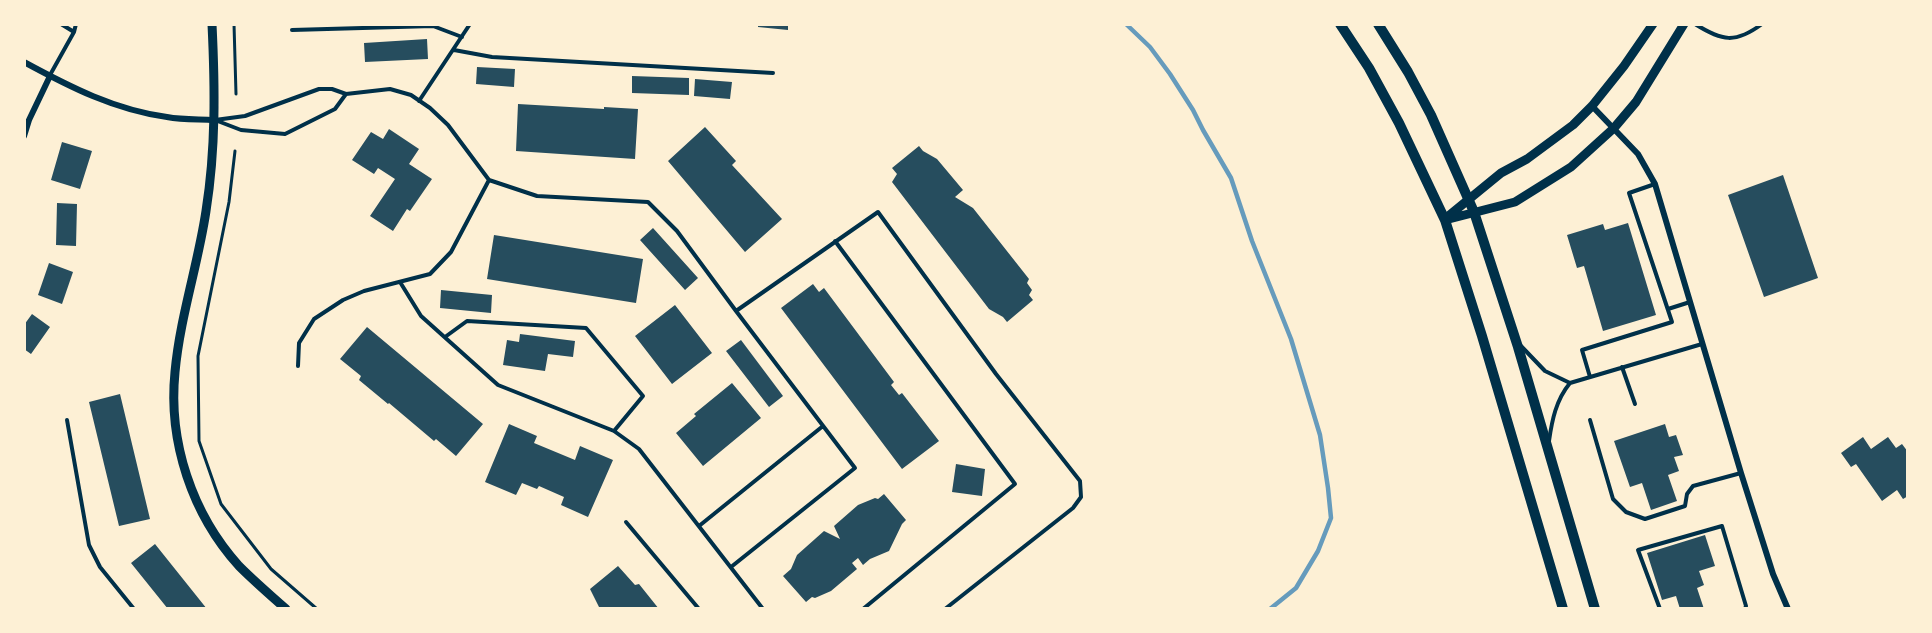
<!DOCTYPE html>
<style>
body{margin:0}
#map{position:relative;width:1932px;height:633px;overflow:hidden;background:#fdf0d5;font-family:Rubik,sans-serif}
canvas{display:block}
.frame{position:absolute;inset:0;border:26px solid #fdf0d5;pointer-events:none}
</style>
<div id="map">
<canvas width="1932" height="633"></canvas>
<div class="frame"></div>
</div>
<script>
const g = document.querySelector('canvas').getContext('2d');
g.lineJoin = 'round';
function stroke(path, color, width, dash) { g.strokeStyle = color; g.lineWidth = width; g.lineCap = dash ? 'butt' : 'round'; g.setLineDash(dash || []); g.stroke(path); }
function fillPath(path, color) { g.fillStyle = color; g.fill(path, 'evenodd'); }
stroke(new Path2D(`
 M1126 24 1150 47 1170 74 1193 110 1203 130 1231 178 1252 241 1291 339 1320 435 1328 488 1331 518 1318 551 1296 588 1270 609`), '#669bbc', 4.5);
fillPath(new Path2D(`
 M758 24H788V30L758 27Z
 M427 39 428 59 365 62 364 43Z
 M477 67 515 69 514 87 476 84Z
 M632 76 689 78V95L632 93Z
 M695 79 732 82 730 99 694 96Z
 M518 104 604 109V107L638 109 635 159 516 151Z
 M705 127 736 161 732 165 782 219 745 252 668 161Z
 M389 129 419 149 409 164 432 179 410 211 407 209 393 231 370 216 395 179 378 168 374 174 352 160 371 132 383 139Z
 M62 142 92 151 80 189 51 180Z
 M919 146 923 151 937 159 963 190 955 197 973 208 1029 279 1027 283 1032 290 1029 295 1033 300 1007 322 1003 317 989 309 892 182 897 174 892 168Z
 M1783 175 1818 278 1764 297 1728 195Z
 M57 203 77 204 76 246 56 245Z
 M1628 223 1656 315 1603 331 1584 266 1577 268 1567 235 1603 224 1605 230Z
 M653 228 698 278 685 290 640 240Z
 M494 235 643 259 636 303 487 279Z
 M49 263 73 272 62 304 38 295Z
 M813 284 819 292 824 288 894 382 891 385 899 395 902 393 939 441 902 469 781 308Z
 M441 290 492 295 491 313 440 308Z
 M675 305 712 353 672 384 635 336Z
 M32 314 50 327 31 354 24 349V325Z
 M367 327 483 424 456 456 436 439 434 441 389 403 388 404 359 380 361 376 340 359Z
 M520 334 575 341 573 357 548 354 545 371 503 365 507 340 519 342Z
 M741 340 783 396 769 407 726 351Z
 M732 383 761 418 703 466 676 433 696 416 694 414Z
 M120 394 150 519 119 526 89 402Z
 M509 424 537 436 534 443 575 460 580 446 613 460 588 517 561 505 564 497 539 486 537 489 522 483 516 495 485 482Z
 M1665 424 1669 437 1676 435 1683 455 1674 457 1679 471 1668 475 1677 501 1651 510 1642 483 1630 487 1614 441Z
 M1863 437 1871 449 1888 437 1896 448 1902 444 1908 452V496L1903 499 1897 490 1882 501 1856 464 1851 467 1841 453Z
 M956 464 985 469 982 496 952 492Z
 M884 494 906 520 902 524 889 551 870 559 863 565 858 558 852 563 857 569 831 591 815 598 812 597 806 602 783 576 791 569 797 555 824 531 840 539 834 526 858 505 875 498 878 499Z
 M1705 535 1715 566 1699 571 1704 585 1697 588 1704 609H1680L1676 596 1662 600 1647 553Z
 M155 544 207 609H168L131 563Z
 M618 566 635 585 639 584 659 609H600L590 589Z`), '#264d5e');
stroke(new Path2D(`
 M234 24 236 94
 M235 151 229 202 198 356 199 441 221 504 271 569 317 609`), '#003049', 3);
stroke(new Path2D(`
 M61 24 74 32
 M1695 24C1722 41 1735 44 1762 24
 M292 30 433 26 462 37
 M454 50 492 57 773 73
 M50 75 74 32 76 24
 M419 101 470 24
 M215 120 245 116 319 89H332L346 94 390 89 411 95 430 108 448 125 489 180 537 196 648 202 677 231 736 311 878 212 996 374 1080 481 1081 497 1073 508 945 609
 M215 120 241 130 285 134 335 109 346 94
 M835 241 1015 484 863 609
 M400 282 421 316 498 385 614 431 639 449 763 609
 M1668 309 1690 302
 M445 337 467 321 586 328 643 396 614 431
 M1521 346 1545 371 1570 383
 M298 366 299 343 314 319 343 300 364 291 430 274 451 252 489 180
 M1622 367 1635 404
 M1590 377 1582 350 1672 322 1629 193 1655 184
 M67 420 89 545 100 567 134 609
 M1590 420 1613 499 1626 512 1645 519 1685 506 1687 494 1693 486 1741 473
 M1549 441C1552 420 1556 400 1570 383L1702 344
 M626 522 699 609
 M699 526 823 426
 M731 567 855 468 736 311
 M1660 609 1638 550 1722 526 1746 606 1745 609`), '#003049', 4);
stroke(new Path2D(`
 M24 62C70 87 115 110 167 117 183 120 199 119 214 120
 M1592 106 1638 154 1655 184 1741 473 1773 574 1788 609
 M24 136 29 120 50 76`), '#003049', 6);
stroke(new Path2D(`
 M212 24C215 87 216 148 206 211 198 265 180 317 175 372 168 442 192 514 239 566 254 581 270 595 286 609
 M1446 218 1501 173 1527 159 1573 125 1592 106 1624 66 1653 24
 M1445 220 1515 202 1571 167 1614 128 1636 102 1684 24`), '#003049', 9);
stroke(new Path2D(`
 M1340 24 1369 68 1399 123 1445 220 1482 336 1563 609
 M1378 24 1408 72 1431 115 1474 212 1518 347 1595 609`), '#003049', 10);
</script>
